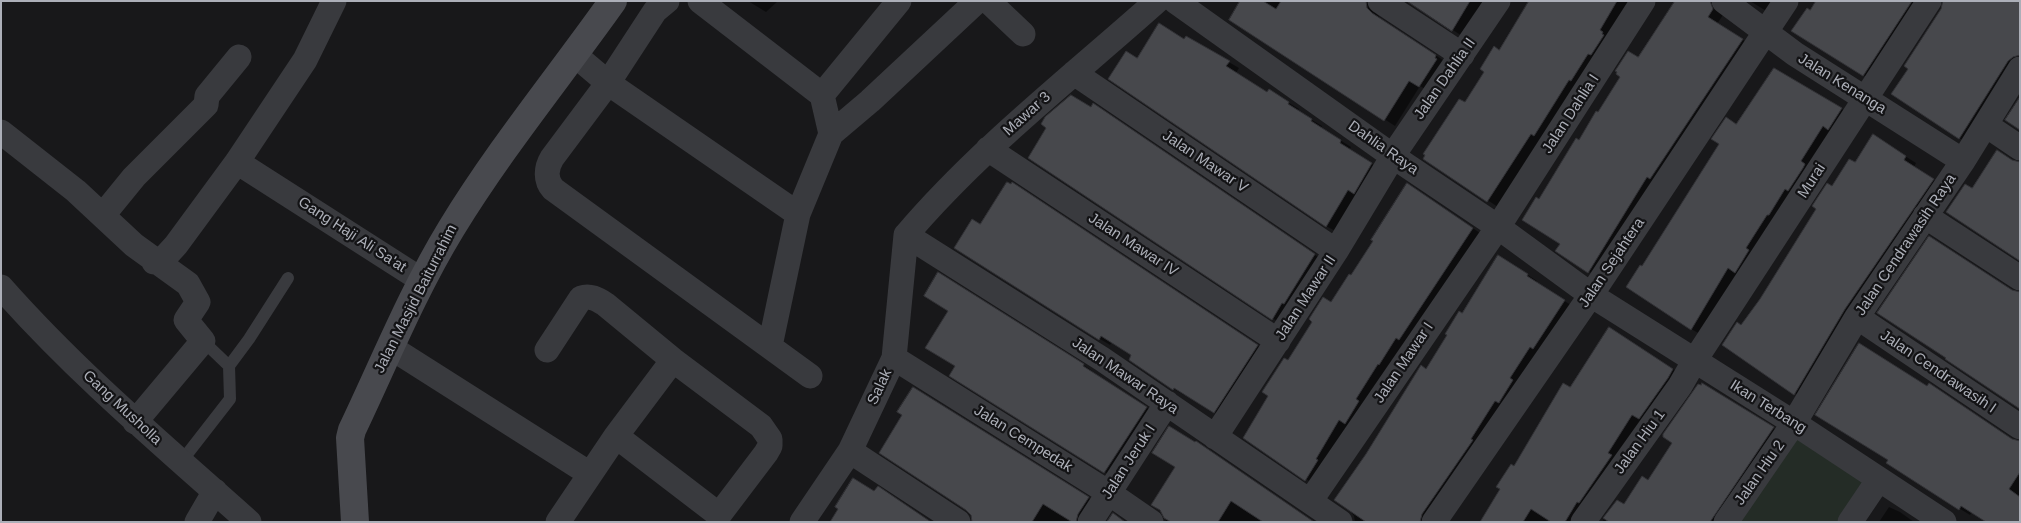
<!DOCTYPE html>
<style>
body{margin:0}
#map{position:relative;width:2021px;height:523px;overflow:hidden;background:#18181a;font-family:Helvetica,sans-serif}
canvas{display:block}
.frame{position:absolute;inset:0;border:2px solid #acafb8;pointer-events:none}
</style>
<div id="map">
<canvas width="2021" height="523"></canvas>
<div class="frame"></div>
</div>
<script>
const g = document.querySelector('canvas').getContext('2d');
g.lineJoin = 'round';
function fillPath(path, color) { g.fillStyle = color; g.fill(path, 'evenodd'); }
function stroke(path, color, width, dash) { g.strokeStyle = color; g.lineWidth = width; g.lineCap = dash ? 'butt' : 'round'; g.setLineDash(dash || []); g.stroke(path); }
function label(font, color, halo, rows, align = 'center') {
  g.font = font + ' Helvetica,sans-serif'; g.lineWidth = 4.5; g.setLineDash([]); g.textBaseline = 'middle'; g.strokeStyle = halo; g.fillStyle = color; for (const [text, x, y, turn = 0] of rows) {
    g.save(); g.translate(x, y); g.rotate((+turn || 0) * Math.PI / 180); g.textAlign = isNaN(turn) ? turn : align; if (halo) g.strokeText(text, 0, 0); g.fillText(text, 0, 0); g.restore();
  }
}
fillPath(new Path2D(`
 M1794 423 1879 479 1850 522H1726Z`), '#242c26');
fillPath(new Path2D(`
 M748 1H778L766 12Z
 M1241 1H1378L1376 7 1377 14 1382 20 1446 62 1430 92 1420 86 1395 126 1230 19Z
 M1409 1H1490L1462 36Z
 M1530 1H1631L1498 207 1424 159 1465 104Z
 M1675 1H1722L1723 15 1717 24 1753 46 1599 278 1557 251 1562 243 1539 200 1638 58Z
 M1750 1H1779L1771 14Z
 M1818 1H1926L1874 81 1863 75 1811 12Z
 M2020 1V66L1970 144 1959 138 1909 68Z
 M1186 37 1239 68 1236 73 1268 93 1279 97 1299 109 1297 111 1322 126 1321 128 1351 147 1349 150 1382 170 1337 232 1326 226 1137 59 1185 40Z
 M1774 69 1852 115 1702 335 1691 329 1643 268Z
 M1091 108 1103 111 1324 261 1282 324 1272 318Z
 M1883 142 1916 163 1914 167 1943 186 1805 399 1795 393 1742 327 1832 188 1855 164Z
 M1023 190 1267 352 1224 418 1185 393 1184 395 1174 389 1130 359 1133 355 1112 342 1110 345 1100 339 955 248Z
 M1418 191 1483 235 1316 485 1306 479 1289 362Z
 M1508 262 1537 281 1536 283 1574 307 1431 522H1355L1354 516 1349 509 1427 370 1462 314Z
 M947 279 1091 370 1090 371 1155 413 1113 477 951 375 956 366Z
 M1619 335 1683 375 1581 522H1481L1514 468 1571 389Z
 M1713 391 1783 434 1723 522H1602L1617 501 1624 506 1649 482Z
 M923 394 1098 504 1088 522H973Z
 M2015 441 2020 442V522L1972 512 1970 515 1939 496Z
 M1196 443 1206 448 1314 522H1166L1165 516 1153 504Z
 M1889 507 1900 512 1914 522H1879Z`), '#0007');
const building = new Path2D(`
 M1240 1H1263L1276 9 1281 1H1366L1367 8 1372 13 1436 55 1435 58 1437 59 1419 87 1409 81 1384 121 1229 20Z
 M1407 1H1470L1452 31Z
 M1529 1H1617L1600 30 1603 32 1602 34 1604 35 1591 55 1588 54 1571 81 1569 80 1534 136 1531 134 1487 202 1423 159 1425 155 1423 154 1459 99 1465 102 1484 72 1480 69 1494 46 1499 50Z
 M1675 1H1710L1713 9 1708 17 1743 39 1650 179 1647 177 1588 273 1555 251 1560 244 1522 220 1536 197 1539 199 1576 138 1579 140 1596 111 1598 112 1620 77 1616 74 1617 72 1615 71 1628 51 1638 57Z
 M1816 1H1912L1863 76 1791 31 1807 8 1810 10Z
 M1943 1H2020V55L2013 57 2008 61 1959 139 1891 94 1908 69 1904 66 1941 9Z
 M1159 23 1184 39 1186 36 1230 61 1226 66 1267 92 1269 89 1289 102 1288 104 1312 119 1311 121 1341 140 1340 143 1372 163 1354 194 1348 190 1326 227 1108 79 1126 51 1137 58Z
 M1774 68 1842 108 1828 130 1823 126 1801 161 1805 164 1803 168 1788 191 1785 189 1769 215H1767L1746 248 1749 250 1735 273 1728 268 1691 330 1626 287 1640 265 1642 266 1719 144 1711 139 1726 117 1736 124Z
 M1071 95 1091 107 1093 103 1315 254 1284 304 1282 303 1272 320 1028 158 1046 128 1041 124 1045 117Z
 M2020 97V130L2005 120Z
 M1873 134 1906 156 1904 160 1934 179 1845 309 1794 395 1722 345 1737 322 1741 325 1760 299 1816 209 1812 206 1827 183 1832 186 1849 159 1855 162Z
 M1997 150 2012 160 2020 162V261L1946 212 1965 184 1972 188Z
 M1007 182 1011 184 1012 182 1258 345 1214 413 1174 388 1173 390 1129 360 1131 355 1101 336 1099 340 954 248 972 219 980 224Z
 M1407 183 1473 228 1399 340 1396 338 1379 365 1378 364 1356 399 1359 401 1345 424 1339 420 1316 459 1318 460 1305 481 1243 438 1268 396 1262 392 1284 358 1288 360 1312 322 1309 319 1323 297 1331 302 1349 274 1351 275 1373 241 1371 240Z
 M1929 236 2012 290 2020 292V409L1945 359 1946 358 1877 313Z
 M1498 255 1528 274 1527 276 1565 300 1533 349 1530 347 1510 378 1513 380 1500 401 1499 403 1495 401 1471 439 1473 440 1422 514 1420 522H1366L1334 500 1366 454 1421 365 1426 369 1447 335 1445 334 1459 311 1462 313Z
 M938 272 1084 364 1083 366 1147 407 1104 473 949 376 955 366 925 348 948 311 924 296Z
 M1609 327 1673 369 1668 378 1639 419 1632 415 1608 453 1612 455 1579 503 1577 502 1565 522H1551L1531 509 1523 522H1480L1500 489 1496 487 1511 464 1514 466 1563 383 1570 387Z
 M1859 343 1927 386 1929 383 2012 439 2020 441V472L2009 489 2020 497V522H1986L1961 506 1959 510 1886 463 1888 460 1815 415Z
 M1702 383 1774 427 1710 522H1609L1603 518 1617 500 1624 504 1642 476 1648 480 1672 443 1663 437V434L1698 384 1701 385Z
 M913 387 1089 497 1078 514 1076 522H1072L1043 504 1032 522H972L971 515 966 510 879 453 902 415 897 412Z
 M1169 426 1195 442 1196 441 1314 522H1263L1231 501 1218 522H1171L1164 518 1160 510 1151 505 1175 467 1152 453Z
 M853 478 874 491 878 486 931 522H830L838 509 835 507Z
 M1113 513 1125 522H1107Z`);
fillPath(building, '#47484c');
stroke(building, '#323236', 1);
stroke(new Path2D(`
 M203 341 229 366
 M181 462 230 399 229 366 249 339 288 278`), '#393a3e', 12);
stroke(new Path2D(`
 M667 1 655 11 608 83 552 158C546 168 545 180 553 189L810 376
 M700 1 822 95 831 134
 M988 1 1023 34
 M1175 1 1394 157 1498 227 1591 295 1794 423 1944 522
 M1380 1 1462 55
 M1724 1 1795 54 1963 161
 M575 55 608 83 798 214
 M1074 73 1336 251
 M822 95 899 1
 M1986 125 2020 148
 M1 132 76 191 134 245 188 284 198 302 186 320 203 341 135 422
 M988 149 1278 341
 M237 162 423 281
 M103 215 134 177 206 105 207 96 239 57
 M1925 216 2020 278
 M906 235 1102 359 1340 522
 M906 235C980 148 1072 77 1157 1
 M154 262 165 257 176 245 237 162 305 60 334 1
 M1 287C77 373 164 446 249 522
 M1857 317 2020 427
 M770 346 798 214 831 134 870 101 977 1
 M390 347 590 474
 M547 350 581 298C590 295 597 299 605 304L673 360 761 426 770 439V446L766 453 719 515 616 436
 M894 358 1109 493 1151 522
 M1215 437 1336 251 1398 148 1498 1
 M850 451 958 522
 M1311 500 1498 227 1643 1
 M197 522 215 491
 M558 522 616 436 673 360
 M802 522 850 451 894 358 906 235
 M1090 522 1167 403
 M1434 522 1591 295 1786 1
 M1583 522 1680 386 1695 360 1929 1
 M1726 522 1794 423 1857 317 1963 161 2020 69
 M1850 522 1879 479`), '#393a3e', 25);
stroke(new Path2D(`
 M355 522 350 438 352 430C384 363 412 293 451 229 499 150 559 77 613 1`), '#48494e', 28);
label('15px', '#acafb8', '#131315', [
 ["Jalan Dahlia II",1445,79,-55],
 ["Jalan Kenanga",1842,84,32],
 ["Mawar 3",1027,114,-42],
 ["Jalan Dahlia I",1571,114,-57],
 ["Dahlia Raya",1383,148,35],
 ["Jalan Mawar V",1205,162,34],
 ["Murai",1812,181,-57],
 ["Gang Haji Ali Sa'at",352,235,33],
 ["Jalan Mawar IV",1133,245,33],
 ["Jalan Cendrawasih Raya",1906,245,-56],
 ["Jalan Sejahtera",1612,263,-56],
 ["Jalan Mawar II",1306,298,-57],
 ["Jalan Masjid Baiturrahim",416,299,-63],
 ["Jalan Mawar I",1404,363,-56],
 ["Jalan Cendrawasih I",1938,372,34],
 ["Jalan Mawar Raya",1125,376,34],
 ["Salak",880,387,-65],
 ["Ikan Terbang",1768,407,32],
 ["Gang Musholla",122,408,43],
 ["Jalan Cempedak",1023,439,32],
 ["Jalan Hiu 1",1640,442,-54],
 ["Jalan Jeruk I",1129,462,-57],
 ["Jalan Hiu 2",1760,473,-55]
]);
</script>
